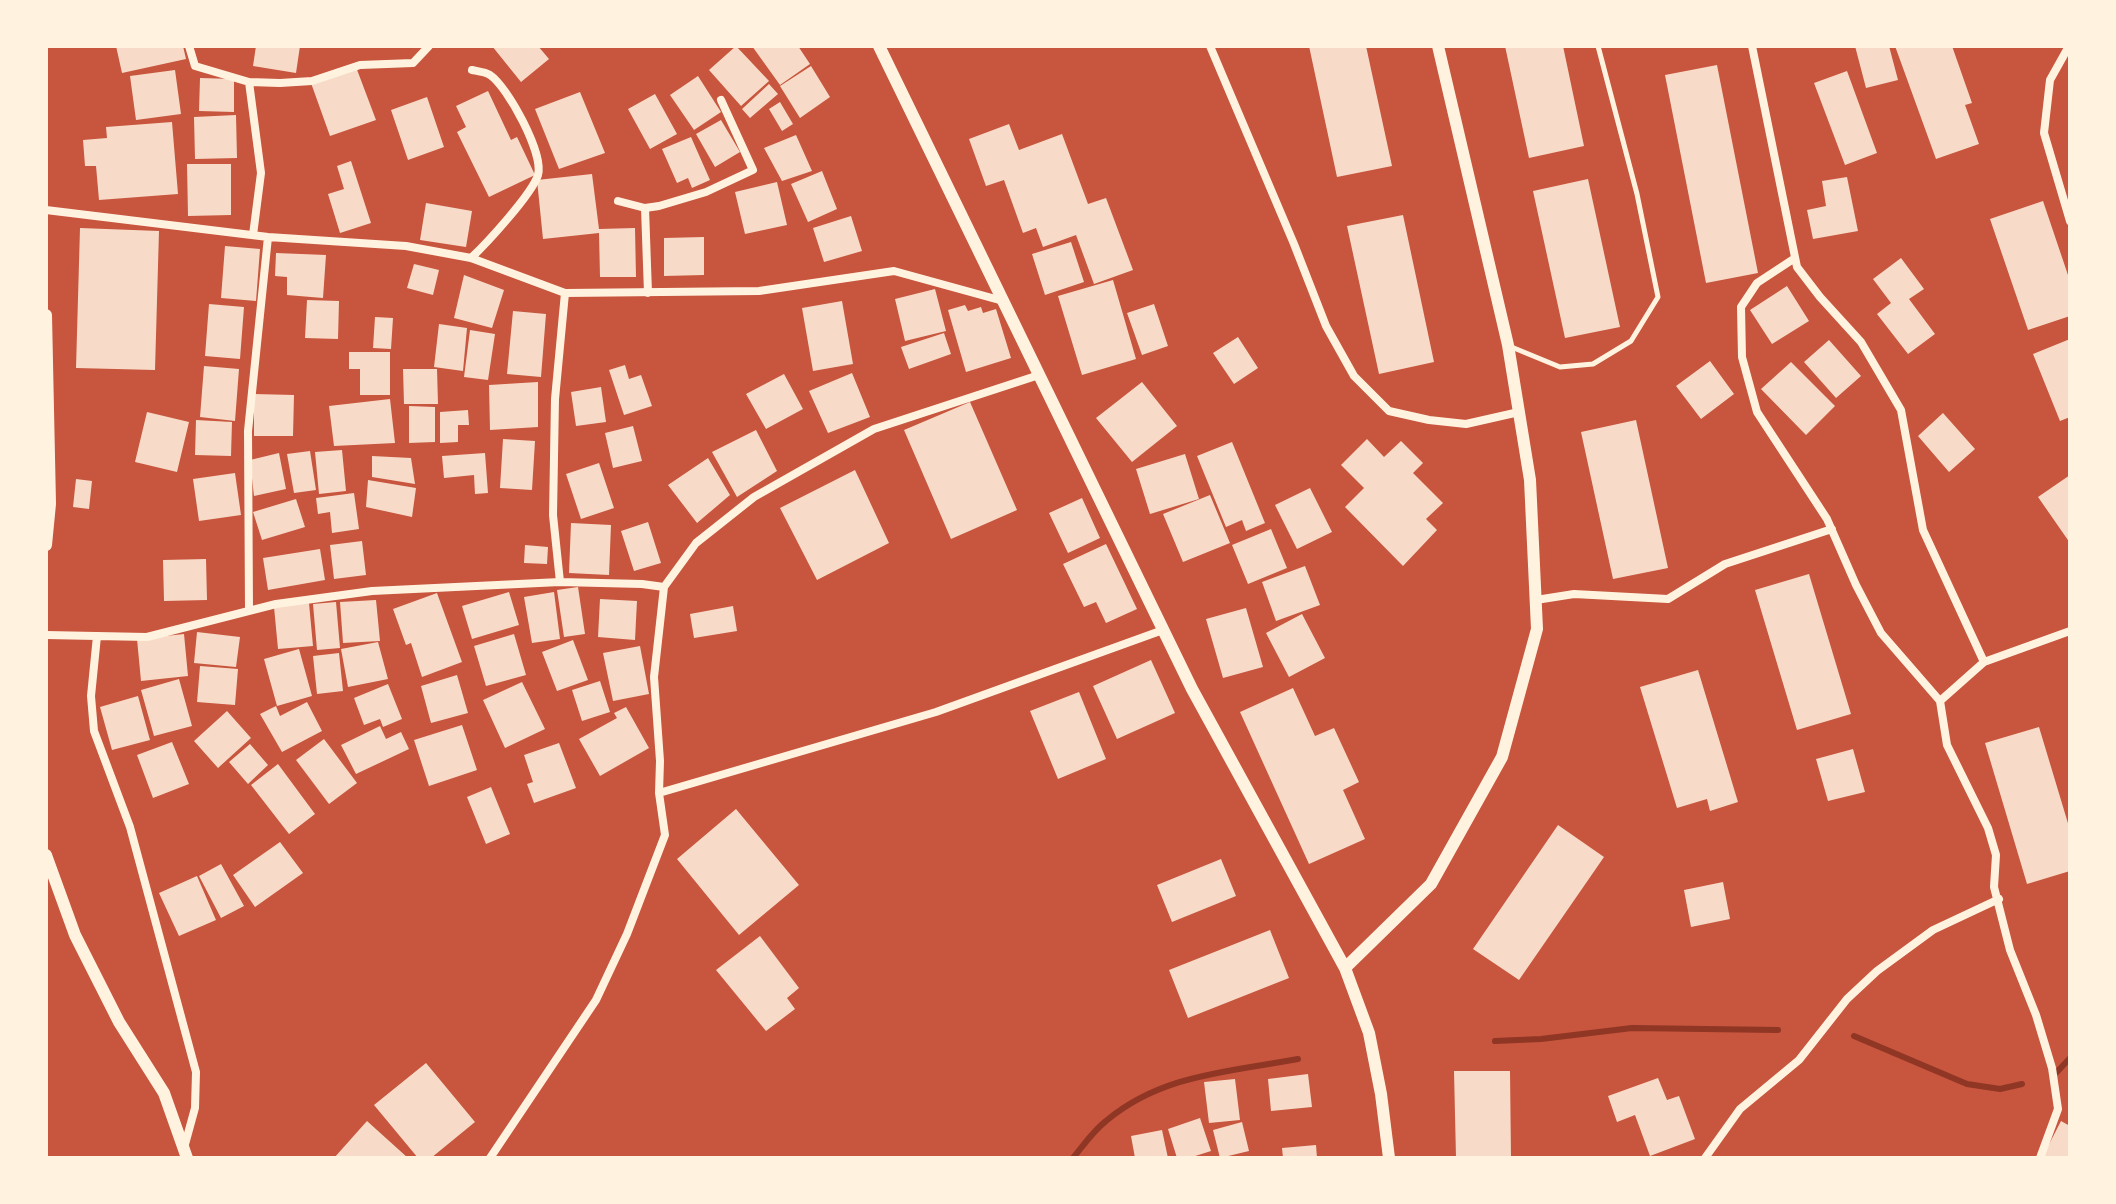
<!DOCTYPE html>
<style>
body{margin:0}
#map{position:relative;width:2116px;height:1204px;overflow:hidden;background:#c8553d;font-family:"Alegreya Sans",sans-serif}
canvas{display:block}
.frame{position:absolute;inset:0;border:48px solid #fff3e0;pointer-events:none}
</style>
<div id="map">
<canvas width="2116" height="1204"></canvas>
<div class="frame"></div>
</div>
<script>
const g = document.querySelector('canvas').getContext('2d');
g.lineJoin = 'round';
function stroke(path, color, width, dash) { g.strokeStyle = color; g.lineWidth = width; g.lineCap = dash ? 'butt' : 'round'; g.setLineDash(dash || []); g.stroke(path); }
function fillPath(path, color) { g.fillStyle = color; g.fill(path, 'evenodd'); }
stroke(new Path2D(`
 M1854 1036 1967 1084 2000 1089 2022 1084
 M1495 1041 1541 1039 1632 1028 1778 1030
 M2057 1072 2070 1058
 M1073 1158C1083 1146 1093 1131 1106 1121 1162 1074 1229 1072 1298 1059`), '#8f3625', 6);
fillPath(new Path2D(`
 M116 46H183L186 59 122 73Z
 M256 46H300L296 73 253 66Z
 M492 46H538L549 59 521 82Z
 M736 46 769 81 741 106 709 70Z
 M752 46H798L810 64 780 85Z
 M1309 46H1366L1392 166 1337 177Z
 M1505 46H1563L1584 146 1529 158Z
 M1855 46H1889L1898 80 1866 88Z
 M1895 46H1952L1972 103 1965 105 1979 144 1936 159Z
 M1717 65 1758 273 1706 283 1665 75Z
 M811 66 830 97 800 118 780 86Z
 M356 67 376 120 330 136 311 83Z
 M175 70 181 114 136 120 130 76Z
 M1847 71 1877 153 1845 165 1814 83Z
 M698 76 721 112 694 130 670 95Z
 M200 78 234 79V112L199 111Z
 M769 84 778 94 750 118 742 109Z
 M488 91 511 140 517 137 535 175 489 197 457 132 466 127 456 106Z
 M580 92 605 153 559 169 535 109Z
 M655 94 677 134 650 149 628 109Z
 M427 97 444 147 408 160 391 110Z
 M780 102 793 124 782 131 769 109Z
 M236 115 237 158 195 159 194 117Z
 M721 120 740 152 715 167 696 134Z
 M172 122 178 194 99 200 96 166H85L83 140 107 138 106 127Z
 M1009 124 1019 150 1062 134 1088 204 1106 198 1133 270 1094 284 1076 235 1043 247 1036 228 1023 233 1004 180 986 186 969 139Z
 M796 135 812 171 782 181 764 148Z
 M691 137 710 180 692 188 688 178 677 183 662 149Z
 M351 161 371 223 340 233 328 194 344 189 337 166Z
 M187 164H231V215L188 216Z
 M822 171 837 209 808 222 791 184Z
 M592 174 599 229 635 228 636 277H600L599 233 543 239 537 180Z
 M1847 177 1858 231 1813 239 1807 210 1826 206 1822 181Z
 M1588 179 1620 327 1565 338 1533 191Z
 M777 182 787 225 745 234 735 192Z
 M2043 201 2070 281V316L2028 330 1990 219Z
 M426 203 472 211 466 247 420 240Z
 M1403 215 1434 362 1379 374 1347 226Z
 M851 216 862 251 824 262 813 228Z
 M80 228 159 231 155 370 76 368Z
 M704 237V275L664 276V238Z
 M1071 242 1084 282 1045 295 1032 254Z
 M225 246 260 249 256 301 221 298Z
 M276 253 326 255 323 298 287 295V277L275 276Z
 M1901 258 1924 289 1909 299 1935 334 1908 354 1877 314 1891 303 1873 279Z
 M414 264 439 270 433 295 407 288Z
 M464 275 504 290 492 328 454 318Z
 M1113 280 1136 359 1082 375 1058 296Z
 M1787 286 1809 321 1772 344 1750 310Z
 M935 289 946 331 905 341 895 299Z
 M307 300 339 301 338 339 305 338Z
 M842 301 853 364 813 371 802 308Z
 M209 304 244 307 240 359 205 356Z
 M1154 304 1168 346 1142 355 1127 313Z
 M965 305 968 311 981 307 983 313 996 309 1011 358 966 372 948 310Z
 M513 311 546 314 541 377 507 374Z
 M375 317 393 318 391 349 373 348Z
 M439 324 467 328 463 371 434 367Z
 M470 330 495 334 488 380 464 377Z
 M944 333 951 354 909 369 901 347Z
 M1238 337 1258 368 1234 384 1213 353Z
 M2070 339V417L2060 421 2033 354Z
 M1829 340 1861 376 1836 398 1804 362Z
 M349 352H390V395H360V369H349Z
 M1710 361 1734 394 1701 419 1676 386Z
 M1791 362 1835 406 1806 435 1761 389Z
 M625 365 629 379 641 375 652 406 624 415 609 370Z
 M204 366 239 369 235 421 200 417Z
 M403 369H437L438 404H404Z
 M852 373 870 417 828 433 809 391Z
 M784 374 803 409 766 429 746 394Z
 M538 382V427L490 430 489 385Z
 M1142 382 1177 426 1132 462 1096 418Z
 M601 387 606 422 576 426 571 392Z
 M254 394 294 395 293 436H254Z
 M390 399 395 443 334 446 329 406Z
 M970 402 1017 510 951 539 904 430Z
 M409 406 435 407V442L409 443Z
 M468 410 469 425H458V442L440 443V412Z
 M147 412 189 422 177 472 135 462Z
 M1943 413 1975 449 1949 472 1918 436Z
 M196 420 232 422 231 456 195 455Z
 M1636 420 1668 568 1613 579 1581 432Z
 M633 426 642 461 613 468 605 433Z
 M756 430 777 471 737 497 712 452Z
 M503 439 535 441 532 490 500 488Z
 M1367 439 1384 457 1401 441 1423 463 1413 473 1443 503 1426 519 1437 530 1403 566 1345 507 1364 488 1341 465Z
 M1232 442 1265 523 1246 531 1242 520 1226 527 1197 456Z
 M342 450 346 491 319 494 315 452Z
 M310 451 316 490 294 493 287 454Z
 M279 453 286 489 254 496 250 460Z
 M485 453 488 493 475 494 474 475 444 478 442 456Z
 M1185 454 1199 499 1150 514 1136 469Z
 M372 456 411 458 415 484 372 477Z
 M708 458 730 495 697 523 668 485Z
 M599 463 614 508 581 519 566 474Z
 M855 470 889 543 817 580 780 508Z
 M235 473 241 515 199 521 193 479Z
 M2070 475V543L2038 497Z
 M76 479 92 481 89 509 73 507Z
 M368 480 416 488 412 517 366 507Z
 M1310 488 1332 532 1297 549 1275 505Z
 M354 493 359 529 332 533 330 512 318 514 316 498Z
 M1210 495 1230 543 1183 562 1163 514Z
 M1082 498 1100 538 1068 553 1049 513Z
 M296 499 305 527 262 540 253 512Z
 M648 522 661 563 634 571 621 531Z
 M571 523 611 525 609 575 569 573Z
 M1271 529 1287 568 1248 584 1232 545Z
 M362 541 366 575 334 579 330 545Z
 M1106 544 1137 609 1106 623 1096 602 1084 607 1063 564Z
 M525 545 548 547 547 564 524 563Z
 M320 549 325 580 268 590 263 558Z
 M206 559 207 600 164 601 163 560Z
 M1305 566 1320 605 1276 621 1262 582Z
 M1809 574 1851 714 1797 730 1755 590Z
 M578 587 585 634 564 637 557 590Z
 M509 592 519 625 472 639 462 606Z
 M554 592 560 639 532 643 524 597Z
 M437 593 462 662 422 677 411 643 406 645 393 609Z
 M600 599 637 601 635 640 598 637Z
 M376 600 380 641 343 643 340 602Z
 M336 602 340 648 317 650 313 604Z
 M309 603 313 646 278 649 274 607Z
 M733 606 737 631 694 638 690 614Z
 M1246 608 1263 667 1223 678 1206 619Z
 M1302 614 1325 658 1289 677 1266 633Z
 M197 632 240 637 236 667 194 663Z
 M184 634 188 676 141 681 137 639Z
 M514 634 526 675 486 686 474 646Z
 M573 640 588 680 557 691 542 652Z
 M378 642 388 679 348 687 341 649Z
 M640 646 649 694 613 701 603 653Z
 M299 649 312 696 277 706 264 659Z
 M339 653 343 691 317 694 313 656Z
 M1151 660 1175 713 1117 739 1093 686Z
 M200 666 238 669 235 705 197 702Z
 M1698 670 1738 802 1710 811 1707 799 1677 808 1640 687Z
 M457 675 468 713 431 723 421 686Z
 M179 679 192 726 154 736 141 690Z
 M600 681 610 712 582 721 572 690Z
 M522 682 545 729 505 748 483 700Z
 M388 684 402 719 383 727 380 719 364 725 354 698Z
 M1293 688 1315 736 1334 728 1359 782 1343 790 1365 839 1309 864 1240 712Z
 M1079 692 1106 759 1058 779 1030 711Z
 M138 696 150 740 112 750 100 707Z
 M307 702 322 731 282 752 260 714 276 706 280 716Z
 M626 707 649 748 600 776 579 739 617 718 614 713Z
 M227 711 251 738 218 768 194 741Z
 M462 725 477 770 429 786 414 740Z
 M380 726 386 739 401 732 409 749 356 774 341 745Z
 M2039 727 2070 830V871L2027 884 1985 743Z
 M324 739 357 783 329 804 296 760Z
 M172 742 189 784 153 798 137 755Z
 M559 743 576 788 534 803 527 784 533 782 524 755Z
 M250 744 268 765 248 784 229 762Z
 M1853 749 1865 792 1828 801 1816 759Z
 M278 764 315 814 289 834 251 785Z
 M491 787 510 834 486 844 467 797Z
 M736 809 799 885 739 935 677 859Z
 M1558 825 1604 857 1519 980 1473 949Z
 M280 842 303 873 255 907 233 875Z
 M1221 859 1236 896 1172 922 1157 885Z
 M221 864 244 906 221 918 199 876Z
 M197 876 216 920 179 936 159 893Z
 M1723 882 1730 919 1691 927 1684 890Z
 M1270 930 1289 978 1188 1018 1169 970Z
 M760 936 799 988 787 998 795 1009 766 1031 716 970Z
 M426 1063 475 1122 431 1158H418L374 1105Z
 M1454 1071H1510L1511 1158H1456Z
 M1308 1074 1312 1107 1271 1111 1268 1079Z
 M1658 1078 1667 1100 1679 1096 1695 1139 1650 1156 1635 1115 1617 1122 1608 1096Z
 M1235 1079 1240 1120 1209 1123 1204 1082Z
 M1200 1118 1211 1151 1189 1158H1177L1168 1129Z
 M367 1121 408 1158H334Z
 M2061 1121 2070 1126V1158H2042Z
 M1242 1122 1249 1151 1220 1158 1213 1130Z
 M1162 1130 1168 1158H1135L1131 1136Z
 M1316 1145 1317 1158H1283L1282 1148Z`), '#f7dbc8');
stroke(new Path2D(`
 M1509 346 1560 367 1593 364 1631 341 1658 297 1637 194 1598 46`), '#fff3e0', 5);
stroke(new Path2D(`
 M189 46 195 66 249 82 280 83 312 81 360 65 413 63 429 46
 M1210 46 1294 244 1326 326 1354 376 1389 411 1429 420 1466 424 1519 412
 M1752 46 1797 267 1820 297 1861 342 1901 410 1923 530 1984 662
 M2069 46 2050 80 2044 133 2070 221
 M249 82 261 173 253 235
 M618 201 645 208 659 206 706 192 753 170 721 100
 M645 208 648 293
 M46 210 268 237 406 246 471 258 565 293 759 291 894 271 1003 301
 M471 258C487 243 532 194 538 175 544 154 508 87 490 75 486 72 477 71 472 70
 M1795 258 1757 283 1741 307 1742 357 1757 412 1827 519 1856 585 1881 633 1940 701 1947 745 1988 828 1996 855 1994 887 2010 950 2036 1015 2052 1068 2058 1109 2040 1158
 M560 582 553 515 555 399 565 293
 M664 587 696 543 754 497 874 429 1039 375
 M1536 600 1574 594 1668 599 1725 564 1832 529
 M249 611 248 431 268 237
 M46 635 147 637 276 604 372 591 560 582 642 584 664 587 654 677 660 761 659 793 665 835 627 934 596 1000 490 1158
 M97 636 91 696 94 731 130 827 196 1072 195 1108 184 1148
 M1940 701 1984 662 2070 631
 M659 793 936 712 1163 630
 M1705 1158 1740 1109 1799 1060 1847 999 1877 971 1933 930 1999 899`), '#fff3e0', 8);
stroke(new Path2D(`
 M879 46 1192 689 1345 968 1369 1033 1381 1094 1389 1158
 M46 315 50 504 46 545
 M46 855 75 935 119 1022 164 1093 187 1158
 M1345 968 1431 884 1502 757 1537 629 1530 480 1508 345 1438 46`), '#fff3e0', 12);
</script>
